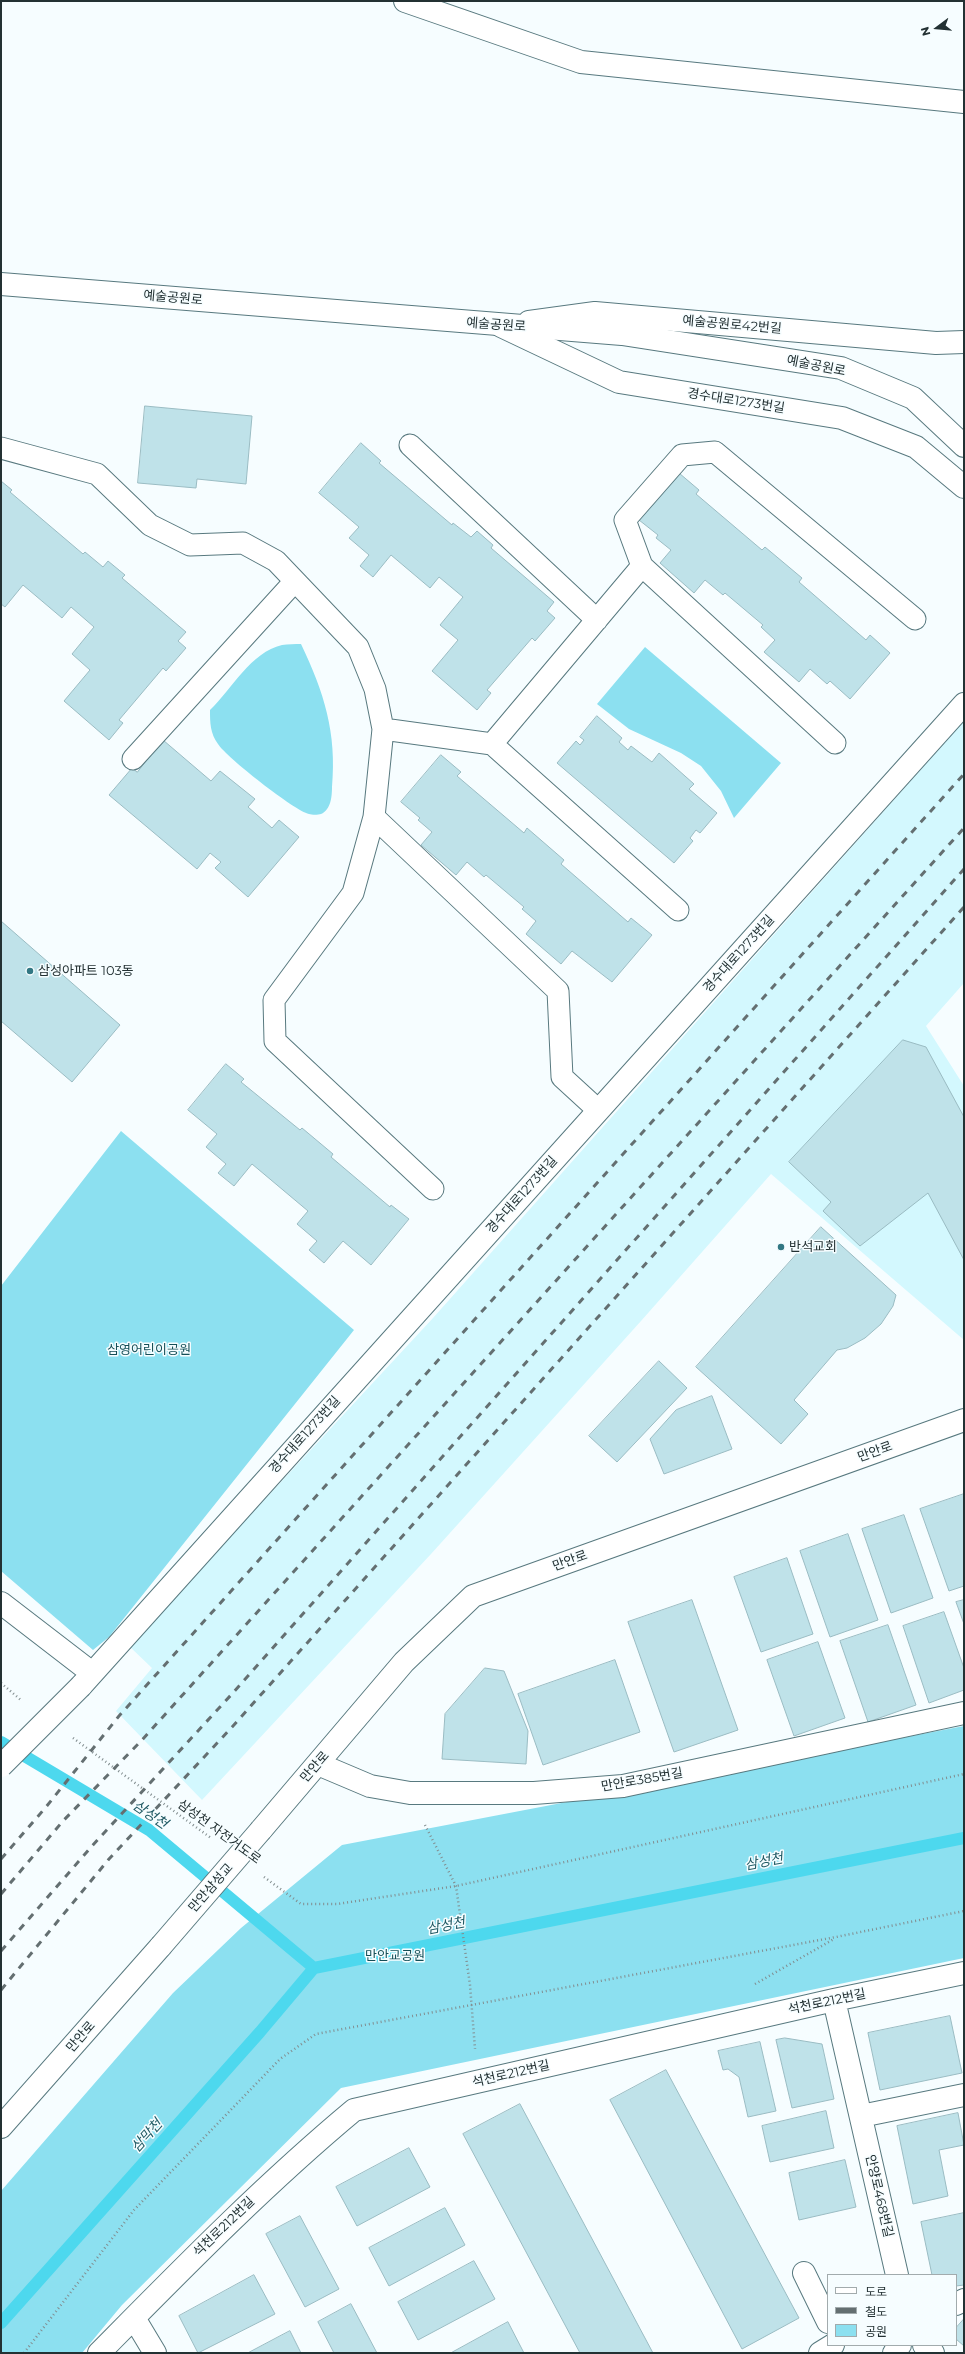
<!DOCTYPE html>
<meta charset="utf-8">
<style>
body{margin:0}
#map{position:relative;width:965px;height:2354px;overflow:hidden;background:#f6fdff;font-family:Montserrat,"Noto Sans KR",sans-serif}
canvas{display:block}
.frame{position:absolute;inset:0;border:2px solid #233133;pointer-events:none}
.legend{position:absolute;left:827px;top:2274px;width:130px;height:72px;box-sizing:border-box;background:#f6fdff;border:1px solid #a2abad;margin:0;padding:5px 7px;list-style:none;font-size:12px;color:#233133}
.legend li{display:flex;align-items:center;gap:8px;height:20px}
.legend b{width:20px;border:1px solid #a2abad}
.north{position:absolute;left:917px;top:8px;width:40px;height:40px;-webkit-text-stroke:3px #f6fdff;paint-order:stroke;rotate:254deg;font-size:11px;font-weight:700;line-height:16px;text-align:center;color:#233133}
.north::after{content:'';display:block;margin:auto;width:14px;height:18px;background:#233133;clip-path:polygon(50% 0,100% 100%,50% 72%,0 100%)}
</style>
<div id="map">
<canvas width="965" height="2354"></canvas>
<div class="frame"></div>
<ul class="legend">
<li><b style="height:5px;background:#fff"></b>도로</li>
<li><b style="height:5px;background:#646f71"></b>철도</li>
<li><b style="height:11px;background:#8ce0f0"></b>공원</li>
</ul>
<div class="north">N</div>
</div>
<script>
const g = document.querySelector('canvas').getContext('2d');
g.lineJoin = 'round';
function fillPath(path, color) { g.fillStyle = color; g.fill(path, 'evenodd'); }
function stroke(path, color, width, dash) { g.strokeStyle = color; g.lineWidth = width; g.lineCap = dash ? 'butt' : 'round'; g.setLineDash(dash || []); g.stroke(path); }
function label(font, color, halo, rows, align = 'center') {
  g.font = font + ' Montserrat,"Noto Sans KR",sans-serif'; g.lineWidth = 3; g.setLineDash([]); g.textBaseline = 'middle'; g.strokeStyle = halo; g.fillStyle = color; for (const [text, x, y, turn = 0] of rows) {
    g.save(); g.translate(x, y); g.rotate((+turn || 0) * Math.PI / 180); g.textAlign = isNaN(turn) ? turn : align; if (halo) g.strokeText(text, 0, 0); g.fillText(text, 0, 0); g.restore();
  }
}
fillPath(new Path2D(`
 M964 721V983L926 1026 964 1086V1340L771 1174 641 1321 431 1554 202 1800 116 1711 152 1668 129 1646 433 1318Z`), '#d3f8fe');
fillPath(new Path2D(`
 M301 644C324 692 337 733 332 787 332 796 331 810 321 814 318 815 312 815 309 814 295 811 226 757 218 744 210 733 210 723 210 710 232 689 251 652 282 645 288 644 295 644 301 644Z
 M645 647 781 763 734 818 721 791 701 766 681 753 629 729 597 704Z
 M121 1131 354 1330 109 1637 93 1650 1 1571V1286Z
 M964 1726V1958L341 2088 122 2305 82 2353H1V2191L173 1993 241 1928 342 1845Z`), '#8ce0f0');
stroke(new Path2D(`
 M1 1742 149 1830 314 1968 964 1838
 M1 2323 260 2032 314 1968`), '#4dd8ee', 12);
const building = new Path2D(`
 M145 406 252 416 246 484 197 479 196 488 138 483Z
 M361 443 381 461 379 463 452 525 453 523 471 537 477 531 493 545 491 548 554 602 547 611 555 618 535 641 532 638 487 690 491 693 477 710 432 671 458 640 440 625 463 597 439 577 430 588 391 555 373 577 360 566 369 555 349 538 359 527 319 493Z
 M679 473 699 490 696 494 762 550 765 547 802 578 799 582 866 640 870 635 890 653 850 699 830 681 827 684 810 669 799 682 764 652 775 640 761 627 763 625 725 593 723 595 705 580 694 593 660 563 671 550 656 538 658 535 639 520Z
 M1 481 12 490 10 492 83 554 85 552 103 567 108 561 125 575 122 578 186 632 178 641 186 648 166 671 163 668 119 720 123 723 109 740 64 701 90 670 72 654 94 627 71 607 62 618 23 585 5 607 1 604Z
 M597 716 622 738 619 742 628 750 631 746 652 762 659 753 694 784 689 789 717 813 700 833 696 830 690 838 693 841 674 863 557 763 576 741 580 745 584 740 580 737Z
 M163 740 211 781 220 771 255 799 248 807 272 828 279 820 299 837 248 897 215 868 221 862 210 853 197 869 109 795 132 768 137 772Z
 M441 755 461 772 457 776 524 833 527 828 564 860 561 864 628 922 631 918 652 935 612 982 572 951 561 964 526 934 536 921 522 909 524 907 486 875 484 877 467 862 456 875 421 845 432 832 418 820 420 818 401 802Z
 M1 921 120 1025 72 1082 1 1021Z
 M903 1040 926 1047 964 1117V1260L928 1193 860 1246 823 1211 831 1202 789 1162Z
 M226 1064 244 1079 241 1082 300 1130 302 1128 333 1154 331 1157 390 1207 391 1205 409 1219 371 1265 343 1241 324 1263 309 1250 317 1241 297 1224 308 1211 252 1164 234 1186 218 1173 226 1164 206 1147 217 1134 188 1110Z
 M821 1227 896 1295 893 1306 881 1324 865 1338 847 1348 837 1350 794 1400 808 1414 781 1444 696 1367Z
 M659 1361 687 1388 617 1462 589 1436Z
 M712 1396 732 1449 664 1474 650 1439 676 1410Z
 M964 1494V1586L949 1591 920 1509Z
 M904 1515 933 1598 891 1613 862 1529Z
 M848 1534 878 1620 830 1637 800 1551Z
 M787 1558 813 1634 761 1652 734 1577Z
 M692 1600 738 1730 674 1752 628 1622Z
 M964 1600V1624L956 1602Z
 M944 1612 964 1668V1690L929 1703 903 1626Z
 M888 1625 916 1705 868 1722 840 1641Z
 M818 1642 845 1718 794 1736 767 1660Z
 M615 1660 640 1732 543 1765 518 1694Z
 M485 1668 504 1671 528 1731 526 1764 442 1759 445 1714Z
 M950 2016 962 2073 880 2090 868 2033Z
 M785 2038 822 2044 834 2099 792 2108 776 2040Z
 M760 2042 776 2111 748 2117 739 2077 728 2069 723 2070 718 2051Z
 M666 2070 799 2318 742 2349 610 2100Z
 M520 2104 653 2353H580L463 2134Z
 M826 2111 834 2148 770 2162 762 2126Z
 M958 2113 964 2145 939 2150 948 2196 913 2204 897 2126Z
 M409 2148 430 2187 357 2226 336 2187Z
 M845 2160 856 2207 799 2220 789 2173Z
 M445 2208 465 2245 389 2286 369 2248Z
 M964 2213V2285L956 2286V2275H932L921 2222Z
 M300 2216 339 2289 305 2307 266 2234Z
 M474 2261 495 2299 418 2340 398 2302Z
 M254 2275 275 2314 198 2353 179 2316Z
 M351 2304 377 2353H334L318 2322Z
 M964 2319V2346L956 2339V2328Z
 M508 2322 524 2353H451Z
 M290 2331 301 2353H248Z`);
fillPath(building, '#bfe2e9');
stroke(building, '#9abcc3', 1);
const service = new Path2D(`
 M410 445 597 620
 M1 448 97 474 150 525 190 545 243 543 276 561 358 647 375 689 383 729 374 817 353 893 274 1000 275 1041 433 1189
 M642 566 625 520 682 455 715 452 915 619
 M383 729 492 744 678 910
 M492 744 642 566 835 743
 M133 759 295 581
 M374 817 558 991 562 1077 598 1110`);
const minor = new Path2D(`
 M405 1 581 62 964 102
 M529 322 595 313 936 343 964 342
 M501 326 619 382 842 418 916 447 964 487
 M1 1603 92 1673
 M81 1686 964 704
 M318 1764 370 1786 410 1793H534L623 1786 964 1713
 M834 2000 897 2275
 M861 2116 964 2095
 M804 2273 828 2322
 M956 2304 964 2300
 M134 2318 155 2353
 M924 2345 933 2353
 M99 2353C182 2269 264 2185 354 2110L834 2000 964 1973
 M820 2353 833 2345
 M894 2353 900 2345`);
const tertiary = new Path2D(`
 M1 284 622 334 841 368 913 398 964 446
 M261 1830 404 1662 473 1596 964 1420
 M1 2127 161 1946`);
stroke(service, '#58797f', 23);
stroke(minor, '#58797f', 24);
stroke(tertiary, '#58797f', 24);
stroke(new Path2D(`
 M1 1683 22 1701
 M73 1738 211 1838
 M425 1825 456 1886 470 1985 475 2049
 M264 1877 301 1904H337L456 1886 964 1774
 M755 1984 834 1939
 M24 2353 134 2210 280 2059 316 2034 836 1937 964 1911`), '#828d8f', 2.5, [1, 3]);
stroke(service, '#fff', 21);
stroke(minor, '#fff', 22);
stroke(tertiary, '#fff', 22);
stroke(new Path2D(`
 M1 1859 46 1807 119 1716 964 774
 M1 1894 63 1821 142 1740 964 828
 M1 1951 92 1846 231 1695 964 869
 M1 1990 109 1859 233 1726 964 907`), '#646f71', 3, [7, 7]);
const minorBridge = new Path2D(`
 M1 1766 81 1686`);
const tertiaryBridge = new Path2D(`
 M161 1946 261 1830`);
stroke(minorBridge, '#58797f', 24, []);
stroke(tertiaryBridge, '#58797f', 24, []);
stroke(minorBridge, '#fff', 22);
stroke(tertiaryBridge, '#fff', 22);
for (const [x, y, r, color] of [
 [30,971,4,"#317783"],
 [781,1247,4,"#317783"]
]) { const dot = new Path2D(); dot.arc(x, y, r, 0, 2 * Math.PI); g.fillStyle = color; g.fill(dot); stroke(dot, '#f6fdff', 1.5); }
label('13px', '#233133', '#f6fdff', [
 ["예술공원로",173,298,5],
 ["예술공원로",496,325,4],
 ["예술공원로42번길",732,325,5],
 ["예술공원로",816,366,11],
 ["경수대로1273번길",736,401,9],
 ["경수대로1273번길",739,954,-48],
 ["경수대로1273번길",522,1195,-48],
 ["경수대로1273번길",305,1435,-48],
 ["만안로",875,1452,-20],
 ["만안로",570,1561,-20],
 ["만안로",315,1767,-49],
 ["만안로385번길",642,1780,-10],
 ["삼성천 자전거도로",219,1832,36],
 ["만안삼성교",211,1888,-49],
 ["석천로212번길",827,2002,-12],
 ["만안로",81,2037,-49],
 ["석천로212번길",511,2074,-13],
 ["안양로468번길",879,2196,77],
 ["석천로212번길",224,2227,-44]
]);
label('13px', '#233133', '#f6fdff', [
 ["삼성아파트 103동",38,971],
 ["반석교회",789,1247]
], 'left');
label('13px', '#144f58', '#f6fdff', [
 ["삼영어린이공원",149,1350],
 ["만안교공원",395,1956]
]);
label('italic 14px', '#225b65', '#f6fdff', [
 ["삼성천",150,1815,34],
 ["삼성천",764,1862,-11],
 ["삼성천",446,1926,-11],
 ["삼막천",147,2136,-48]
]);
</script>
